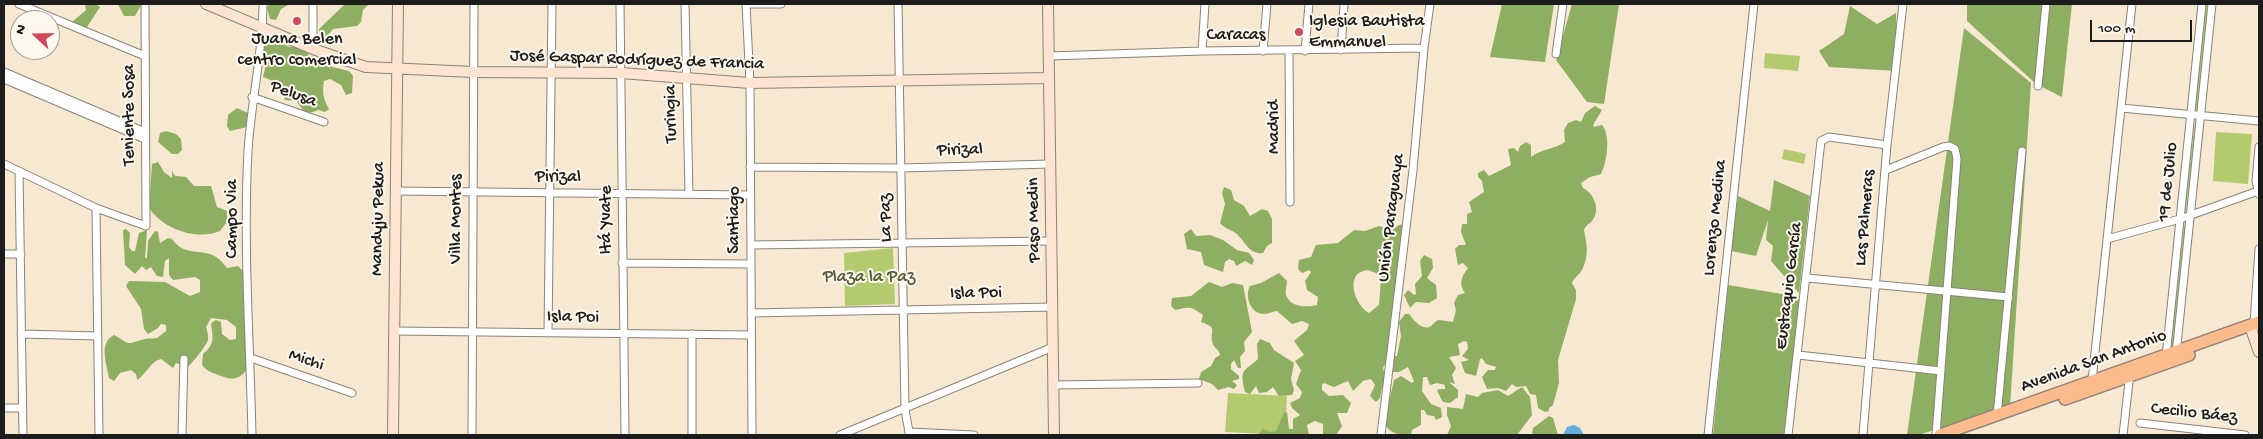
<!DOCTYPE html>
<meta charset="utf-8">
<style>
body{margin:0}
#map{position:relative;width:2263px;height:439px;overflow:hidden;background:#f7e8d2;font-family:"Gochi Hand",sans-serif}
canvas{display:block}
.frame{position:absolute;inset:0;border:5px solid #1c1c1c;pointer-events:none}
.north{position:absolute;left:10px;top:10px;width:50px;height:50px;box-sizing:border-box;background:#fbf7ec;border:1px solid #a29f99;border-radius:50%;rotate:291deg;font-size:14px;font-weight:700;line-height:20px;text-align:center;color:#1c1c1c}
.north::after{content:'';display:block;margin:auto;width:18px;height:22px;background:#d1495b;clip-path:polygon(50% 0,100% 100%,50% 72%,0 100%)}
.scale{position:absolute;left:2090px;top:20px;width:102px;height:22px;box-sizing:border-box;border:2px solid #1c1c1c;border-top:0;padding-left:6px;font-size:15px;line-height:18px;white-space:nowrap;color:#1c1c1c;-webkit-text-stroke:4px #fbf7ec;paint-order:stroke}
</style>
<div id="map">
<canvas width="2263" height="439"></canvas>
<div class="frame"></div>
<div class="north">N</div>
<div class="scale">100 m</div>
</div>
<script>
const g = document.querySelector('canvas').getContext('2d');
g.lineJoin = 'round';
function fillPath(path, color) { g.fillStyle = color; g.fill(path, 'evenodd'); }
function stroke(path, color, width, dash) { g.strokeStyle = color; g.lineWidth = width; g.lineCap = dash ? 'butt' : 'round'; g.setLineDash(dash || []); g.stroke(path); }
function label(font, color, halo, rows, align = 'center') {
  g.font = font + ' "Gochi Hand",sans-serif'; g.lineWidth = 4; g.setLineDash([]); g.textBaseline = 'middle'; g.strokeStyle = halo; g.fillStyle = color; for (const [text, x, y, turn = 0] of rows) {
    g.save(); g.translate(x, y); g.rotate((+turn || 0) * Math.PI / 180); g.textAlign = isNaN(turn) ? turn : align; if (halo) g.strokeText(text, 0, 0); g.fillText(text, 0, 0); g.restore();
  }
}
fillPath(new Path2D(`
 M2206 4H2208L2197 111 2195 109Z
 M1765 53 1800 56 1798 71 1764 68Z
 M2195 122 2196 123 2186 212 2184 210Z
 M2216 132 2252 134 2248 184 2213 181Z
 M1784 149 1806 154 1804 164 1782 159Z
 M2184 225 2186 226 2173 345 2171 344Z
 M893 248 895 304 845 306 844 253Z
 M1228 393 1287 396 1285 435 1225 432Z`), '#b3ca6f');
fillPath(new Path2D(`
 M85 4H96L100 7 87 27 80 30 72 22 86 10Z
 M118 4H141V5L135 16H124Z
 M269 4H290L281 9 276 20 270 19 267 8Z
 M345 4H369L363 10 361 22 357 26 333 29 323 41 319 36V29Z
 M1502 4H1554L1545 62 1490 57Z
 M1572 4H1619L1604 104 1587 102 1556 60Z
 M1967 4H2072L2062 97 2036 84 1967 21Z
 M1850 6 1877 24 1896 13 1897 71 1829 67 1819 51 1844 34Z
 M1964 28 2031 83 2010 407 1918 435H1907Z
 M265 36 290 47H302L310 56C322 55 326 56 332 67L349 71 353 76 352 93 346 95 341 85 330 79 324 81C322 93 323 98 329 109L325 112 319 110 309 113 303 110 296 101 285 100 278 83 263 77 267 59 258 54 256 48Z
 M1595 106 1602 110 1593 125 1594 127 1602 125C1611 136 1607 162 1601 174L1590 177 1581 183 1583 188C1594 193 1601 210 1592 221 1589 224 1586 225 1584 230 1587 244 1589 256 1582 270 1579 275 1574 278 1572 283L1576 290V299L1558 360 1559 383 1553 405 1549 408V411L1545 412 1538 408 1536 395 1530 394 1526 386 1516 387 1512 384 1506 391 1498 388 1487 389 1482 377 1488 370H1495L1496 367 1486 364 1482 358 1480 359 1476 376 1465 373 1461 362 1469 360 1462 356 1468 349 1467 342 1464 341 1458 344 1460 355 1449 357 1456 368 1452 375 1455 384 1449 382 1458 390V397L1450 403 1443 402 1437 391 1439 389H1445V385L1437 383 1430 385 1427 377H1423L1422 391 1431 404 1441 408 1442 417 1436 420 1434 416 1427 415 1424 410H1421V425L1412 430 1411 435C1399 435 1390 434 1384 423L1394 380 1401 376 1412 383 1414 381 1408 367 1399 372H1392L1387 360 1383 368 1387 381 1382 387 1380 398 1376 402 1370 396 1375 385 1371 379 1363 381 1353 391 1348 381 1334 387 1324 383 1322 385V390L1329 396 1343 395 1351 403 1347 413H1337L1342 426 1336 435H1323V424L1315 421 1307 425 1309 435H1258L1263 429 1270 432 1276 431 1284 413 1287 412 1289 429H1293V419L1300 415 1292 408 1290 403 1300 398 1302 392 1296 384 1301 370 1295 361 1304 355 1294 341 1307 330 1309 324 1302 321 1292 324 1277 311C1273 311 1269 314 1265 314 1251 315 1244 296 1250 286L1261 283 1279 273 1287 281C1287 286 1284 293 1287 297 1292 308 1308 307 1317 305L1318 297 1307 290 1305 281 1311 272 1309 270 1302 273 1298 269 1299 260 1311 257 1316 245 1338 243 1354 230 1365 231 1379 226 1392 230 1399 225 1405 224 1404 272 1394 356H1397L1401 336 1399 322 1405 314H1409C1413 319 1421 330 1429 327 1433 326 1434 321 1439 320L1453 322 1456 310 1454 303 1458 295 1465 293C1458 284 1462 276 1468 268L1463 263 1458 265 1455 249 1459 245H1466L1461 232 1462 224H1467V214L1472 212 1469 202 1484 192 1482 181 1478 177V173L1484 170 1489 176 1511 165 1508 149 1514 148 1518 152 1520 146 1526 142 1531 145V157C1541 149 1555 149 1565 142L1564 130 1568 123 1576 120 1581 122 1585 113ZM1368 270 1376 273 1381 279 1379 305 1369 313C1355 306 1343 272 1368 270Z
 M237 108 250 114 247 127 230 131 227 126 228 115Z
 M166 131 176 134 181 139 182 150 178 154H172L158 142 160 133Z
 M158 162 164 172 172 178V171L175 176 186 177 194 186H211L217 207 227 211V222L220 231C197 241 163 229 149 208L152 164Z
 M1774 180 1810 196 1799 293 1771 261 1773 246 1766 240 1768 220 1756 256 1731 251 1738 196 1770 211Z
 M1224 187 1231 190 1234 200 1244 206 1250 216 1262 209 1268 211 1272 219V243L1267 246 1263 253C1248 255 1244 238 1234 232 1229 229 1224 228 1220 223L1225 204 1222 193Z
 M126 229 130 233 129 247 132 251H135L139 233 147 230 145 258H147L148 241 155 231 158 232 160 243 168 238 172 239C188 262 209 241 227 268L238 266 246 274 248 368C238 382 230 380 216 374 210 372 206 370 202 365L203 354C215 344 213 338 211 323L216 320 221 322 222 334 230 340 236 339V327L227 320 211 318 206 327C207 331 209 336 208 340 206 346 192 364 187 367L176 363 173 368 161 359C149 362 147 374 137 380L136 374 131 370 120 373 114 381 109 378C107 364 98 343 114 335 133 346 125 344 145 339 148 338 153 339 157 338L166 331V325L161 324 158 328 148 334 144 329 141 309 126 286 129 281 165 282 190 296 200 292V280L195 277 173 280 169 275V258L165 261 163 277 157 276 151 267 146 270 142 266 135 274 125 265 123 230Z
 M1191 229 1196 236 1210 235 1223 240 1237 250 1249 253 1254 260 1252 265 1245 261 1236 266 1234 261 1229 259 1225 262 1223 272 1204 265 1201 252 1187 249 1184 234Z
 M1424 255 1432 259 1433 268 1427 278 1436 285 1437 298 1429 303 1416 302 1410 308 1404 295 1408 290 1414 295 1416 294 1415 284 1422 276 1420 261Z
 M1209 282 1222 287 1232 283 1243 285 1252 332 1244 342 1245 351 1240 357 1241 368H1238L1234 360 1231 364V369L1239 376V379L1232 381 1237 385 1234 389 1229 387 1218 390 1212 384 1199 379 1201 372 1211 366 1215 358 1220 355C1219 349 1215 349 1213 344 1208 331 1220 328 1201 322L1203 315C1189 306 1191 307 1175 310L1171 306 1172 298 1191 296Z
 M1728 285 1800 297 1784 435H1713Z
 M1260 339 1270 343 1274 350 1294 363 1291 379 1294 390 1292 395 1279 396 1273 387 1267 392 1259 393 1256 386 1250 394 1245 392C1239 368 1244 372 1258 359L1257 344Z
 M1522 387 1530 397 1532 415 1517 435H1447L1451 426 1447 415V407L1463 409 1466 394 1478 397 1482 393 1498 390 1508 396Z
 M1549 416 1553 418 1558 435H1532L1533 428Z`), '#8eae62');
fillPath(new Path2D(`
 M1574 425 1580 428 1584 435H1563L1567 427Z`), '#64b0dd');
const street = new Path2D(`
 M19 4 145 56
 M620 4 625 435
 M685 4 689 194
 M746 4 750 83 752 435
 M746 4H781
 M898 4 905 410 909 432 974 435
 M313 49V4
 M1341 50 1344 4
 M1202 51 1205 4
 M1263 51 1267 4
 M1305 51 1309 4
 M1289 52 1290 202
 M1556 54 1563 4
 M1049 56 1202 51 1424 48
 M4 72 145 132
 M4 79 145 139
 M2038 86 2046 4
 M252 97 324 122
 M2121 108 2259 121
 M4 164 96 208 146 226 145 4
 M750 167 901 168 1051 164
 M1886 170 1943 147 1949 146 1955 149 1957 159 1936 435
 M19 171 23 435
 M395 191 750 195
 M2259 194 2256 181 2259 147
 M96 208 99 435
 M2107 239 2180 219 2258 191
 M751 245 1051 241
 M4 254H21
 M622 263 751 264
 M1807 278 2009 297
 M751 313 1052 307
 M2254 323 2259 249
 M394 331 751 335
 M548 333 552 4
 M21 334 97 336
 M692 334V435
 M2176 354 2212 4
 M1798 355 1941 371
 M2166 357 2202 4
 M251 358 352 393
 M2092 381 2132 4
 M1053 385 1198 383
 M4 408H22
 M1997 416 2022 151
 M2140 423 2245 435
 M182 435 184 359
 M252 435C250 341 243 245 248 151 251 101 263 53 263 4
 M472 435 474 4
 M840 435 1053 347
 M1381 435 1413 170 1424 48 1430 4
 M1708 435 1754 4
 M1788 435 1821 141 1829 137 1887 145
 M1863 435 1887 145 1903 4
 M2123 435 2130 373`);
const secondary = new Path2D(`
 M206 4 313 49 366 67 473 72 621 73 750 83 1049 78
 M1048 4 1054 435
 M2254 323 2252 332 2259 352
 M393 435 398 4`);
const primary = new Path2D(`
 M2065 399 2189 355
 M1940 435 2259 322`);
stroke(street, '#8a8277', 9);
stroke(secondary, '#8a8277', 12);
stroke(primary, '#8a8277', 14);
stroke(street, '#fff', 7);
stroke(secondary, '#fde4d1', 10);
stroke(primary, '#fbbb8c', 11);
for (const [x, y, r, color] of [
 [297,21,5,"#d1495b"],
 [1299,32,5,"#d1495b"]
]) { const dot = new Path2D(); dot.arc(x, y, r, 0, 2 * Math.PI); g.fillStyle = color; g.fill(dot); stroke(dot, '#fbf7ec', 2); }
label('18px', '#1c1c1c', '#fbf7ec', [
 ["Iglesia Bautista",1309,22],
 ["Emmanuel",1309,43],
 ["Juana Belen",297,40,"center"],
 ["centro comercial",297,61,"center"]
], 'left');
label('18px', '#1c1c1c', '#fbf7ec', [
 ["Caracas",1236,36],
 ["José Gaspar Rodríguez de Francia",637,61,2],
 ["Pelusa",293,95,20],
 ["Turingia",672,114,-91],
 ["Teniente Sosa",130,115,-90],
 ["Madrid",1275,127,-90],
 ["Pirizal",960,151,-1],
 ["Pirizal",558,178],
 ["19 de Julio",2169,182,-84],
 ["La Paz",887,218,-91],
 ["Unión Paraguaya",1392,218,-83],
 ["Lorenzo Medina",1716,218,-84],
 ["Las Palmeras",1866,218,-85],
 ["Campo Via",233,219,-90],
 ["Mandyju Pekua",379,219,-89],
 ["Villa Montes",457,219,-90],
 ["Itá Yvate",607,220,-90],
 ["Santiago",735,220,-90],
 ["Paso Medin",1035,220,-91],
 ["Eustaquio García",1790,286,-83],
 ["Isla Poi",976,294,-1],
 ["Isla Poi",573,318,1],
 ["Michi",306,361,19],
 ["Avenida San Antonio",2094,362,-20],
 ["Cecilio Báez",2194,414,6]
]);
label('18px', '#515939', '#fbf7ec', [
 ["Plaza la Paz",869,278]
]);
</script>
